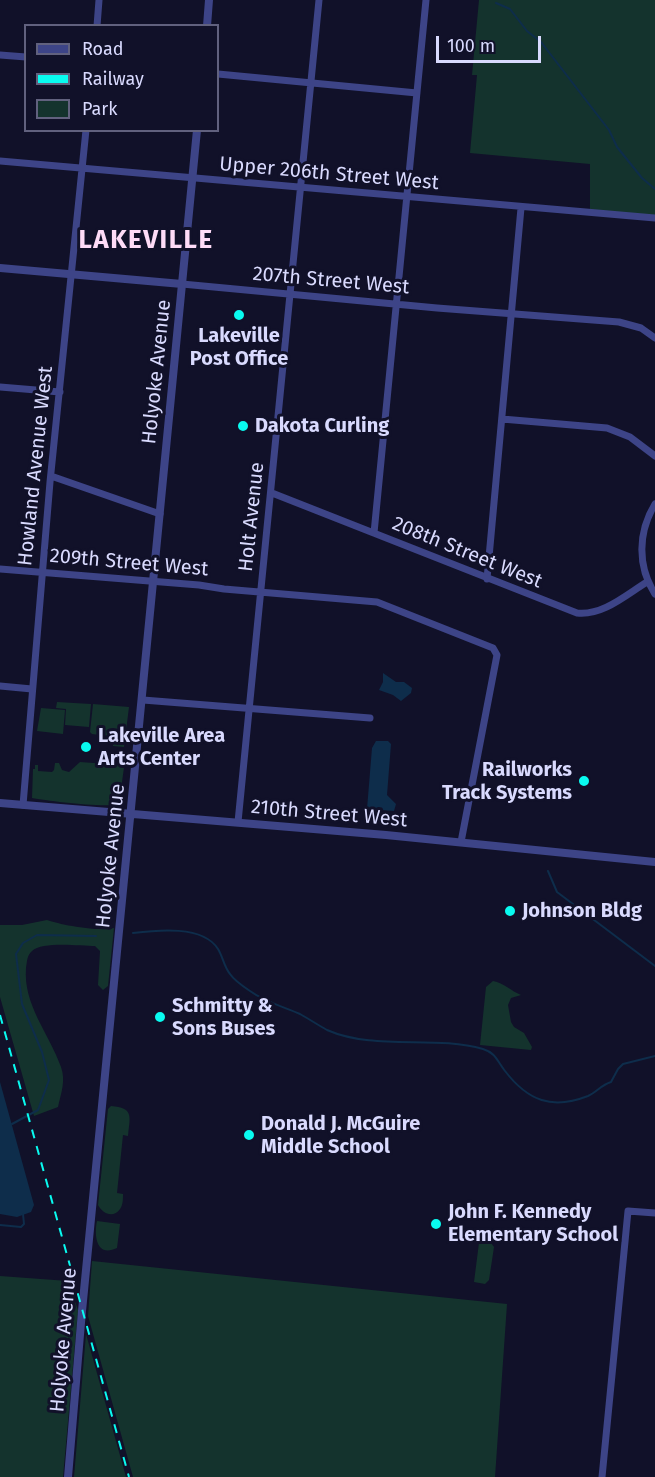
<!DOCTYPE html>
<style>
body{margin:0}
#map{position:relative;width:655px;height:1477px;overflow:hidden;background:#111129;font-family:"Fira Sans",sans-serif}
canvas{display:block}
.legend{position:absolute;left:24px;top:24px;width:195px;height:108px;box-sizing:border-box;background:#111129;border:2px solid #61617e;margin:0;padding:8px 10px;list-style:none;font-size:18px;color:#d9dafe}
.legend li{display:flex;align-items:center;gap:12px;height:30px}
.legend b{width:30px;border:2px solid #61617e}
.scale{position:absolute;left:436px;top:36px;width:105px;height:27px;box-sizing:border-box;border:3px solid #d9dafe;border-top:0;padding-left:8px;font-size:18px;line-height:21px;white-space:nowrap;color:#d9dafe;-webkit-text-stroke:4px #111129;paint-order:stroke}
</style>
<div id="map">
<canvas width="655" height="1477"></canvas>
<ul class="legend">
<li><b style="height:8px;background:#3d4487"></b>Road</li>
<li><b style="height:8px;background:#09fbf0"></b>Railway</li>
<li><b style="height:16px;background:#14332d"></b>Park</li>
</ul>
<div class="scale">100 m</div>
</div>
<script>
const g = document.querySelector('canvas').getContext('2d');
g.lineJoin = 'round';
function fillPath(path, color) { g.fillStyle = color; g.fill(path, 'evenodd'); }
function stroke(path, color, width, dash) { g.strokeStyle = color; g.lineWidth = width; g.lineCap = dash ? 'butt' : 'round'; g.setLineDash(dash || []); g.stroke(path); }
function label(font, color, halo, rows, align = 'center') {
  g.font = font + ' "Fira Sans",sans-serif'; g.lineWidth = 6; g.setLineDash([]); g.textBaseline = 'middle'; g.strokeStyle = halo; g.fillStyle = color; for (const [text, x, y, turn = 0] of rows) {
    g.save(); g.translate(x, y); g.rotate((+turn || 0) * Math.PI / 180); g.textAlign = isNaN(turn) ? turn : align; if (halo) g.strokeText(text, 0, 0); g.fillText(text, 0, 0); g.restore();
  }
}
fillPath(new Path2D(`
 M479 0H655V218L590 210V164L470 153 477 75H472Z
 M57 702 91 704 89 727 65 725 66 709 56 708Z
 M93 704 129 707 124 747 113 746V740L109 736 92 734 90 732Z
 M41 708 65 710 63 734 37 731Z
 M112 756 123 757 125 760 119 804C105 808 48 801 32 798L33 769H35V765H38V771L52 772 54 770 55 763H59L62 770 69 772 80 762 107 764 111 761Z
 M47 920C61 925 100 932 114 928L108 986 103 990 98 985 100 951 95 946C81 946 42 941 32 951 27 955 27 962 26 968 23 1005 49 1033 61 1067 66 1081 61 1093 58 1107L34 1116 0 997V925H22Z
 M493 981C504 983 511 991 521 995L511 998 508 1005 511 1022 514 1027 524 1033 532 1047 531 1050 480 1045 486 987Z
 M111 1106C134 1108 130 1116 128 1136L123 1135 117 1193 123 1194C123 1199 123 1205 120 1209 113 1219 102 1213 98 1205L108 1109Z
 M97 1221 120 1224 117 1248C96 1258 94 1235 97 1221Z
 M480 1235 492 1236 491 1243 494 1247 489 1280 485 1284 474 1282Z
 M92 1261 507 1304 495 1477H133L88 1316Z
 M0 1276 68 1281 78 1310 63 1477H0Z
 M86 1334 126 1477H74Z`), '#14332d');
fillPath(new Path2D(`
 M383 673 396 682H404L412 688 411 693 401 701 393 695 379 690 383 682Z
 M376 741H388L391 744 387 795 396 804 394 811 367 809 372 748Z
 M0 1082 34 1205 31 1212 17 1217 0 1214Z`), '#0e2d4b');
stroke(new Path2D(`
 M496 3 510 9 527 31 541 42 609 130 617 147 642 178 655 189
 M548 871 557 892 655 966
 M133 933C157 930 203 925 218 949 223 957 224 967 230 974 234 980 244 987 250 991 265 1002 284 1007 300 1014 309 1019 318 1025 327 1030 375 1051 434 1035 483 1049 496 1053 497 1061 505 1071 528 1101 552 1110 588 1096 597 1092 601 1085 611 1082L618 1069 623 1064 655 1056
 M12 1124 38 1110 49 1080 42 1052 22 1004 16 954 23 943 37 935 96 936
 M0 1225 21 1227 24 1224 23 1214`), '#0e2d4b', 2);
stroke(new Path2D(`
 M97 26 99 0
 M0 55 26 57
 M218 74 417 93
 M0 161 655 218
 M182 284 437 308 619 322 641 328 655 338
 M0 387 60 392
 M502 419 607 428 630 437 655 456
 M51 476 160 514
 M272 493 577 613C603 616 627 594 647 582
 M655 504C638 532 637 566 655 594
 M374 533 426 0
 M0 569 199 585 224 589 377 602 493 648 497 655 461 842
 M487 579 521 208
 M0 686 32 689
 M143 700 370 718
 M23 805 50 482 86 130
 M238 822 319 0
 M602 1477 628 1211 655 1213`), '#3d4487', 7);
stroke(new Path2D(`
 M207 26 209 0
 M0 268 182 284
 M0 803 386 835 655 862
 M68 1477 82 1311 197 130`), '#3d4487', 8);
stroke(new Path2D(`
 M0 1015 129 1477`), '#09fbf0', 2, [9, 8]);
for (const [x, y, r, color] of [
 [239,315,6,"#09fbf0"],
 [243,426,6,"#09fbf0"],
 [86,747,6,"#09fbf0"],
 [584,781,6,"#09fbf0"],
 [510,911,6,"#09fbf0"],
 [160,1017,6,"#09fbf0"],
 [249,1135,6,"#09fbf0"],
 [436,1224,6,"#09fbf0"]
]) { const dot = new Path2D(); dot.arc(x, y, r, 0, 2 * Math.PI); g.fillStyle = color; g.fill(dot); stroke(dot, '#111129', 2); }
label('20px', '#d9dafe', '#111129', [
 ["Upper 206th Street West",329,174,5],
 ["207th Street West",331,281,5],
 ["Holyoke Avenue",157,372,-84],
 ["Howland Avenue West",36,466,-84],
 ["Holt Avenue",252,517,-84],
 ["208th Street West",467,553,22],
 ["209th Street West",129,563,5],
 ["210th Street West",329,814,5],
 ["Holyoke Avenue",111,856,-84],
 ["Holyoke Avenue",64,1340,-85]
]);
label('bold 20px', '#d9dafe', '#111129', [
 ["Lakeville",239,336,"center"],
 ["Post Office",239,359,"center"],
 ["Dakota Curling",255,426],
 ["Lakeville Area",98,736],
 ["Arts Center",98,759],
 ["Railworks",572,770,"right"],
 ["Track Systems",572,793,"right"],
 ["Johnson Bldg",522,911],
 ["Schmitty &",172,1006],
 ["Sons Buses",172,1029],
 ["Donald J. McGuire",261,1124],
 ["Middle School",261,1147],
 ["John F. Kennedy",448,1212],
 ["Elementary School",448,1235]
], 'left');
g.letterSpacing = '1.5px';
label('bold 26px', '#fedbf7', '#111129', [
 ["LAKEVILLE",146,241]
]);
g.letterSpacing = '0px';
</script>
